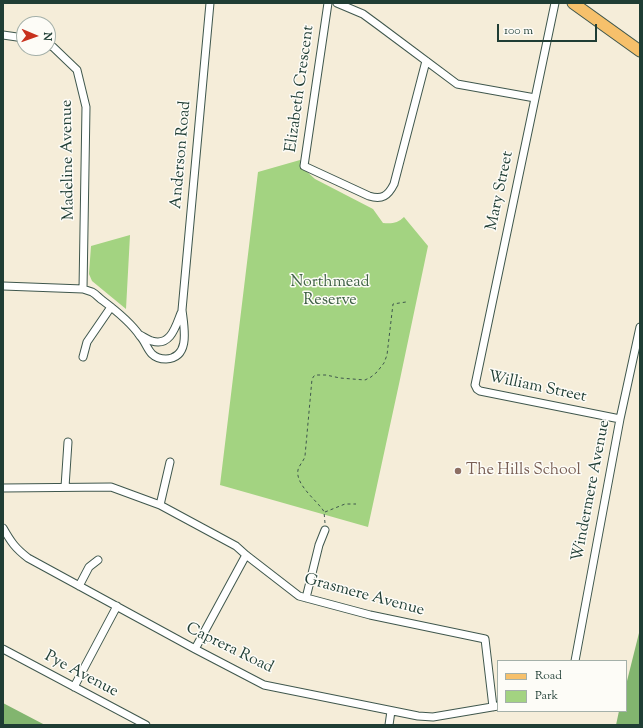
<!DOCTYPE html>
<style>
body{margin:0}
#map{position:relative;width:643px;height:728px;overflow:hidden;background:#f5edd9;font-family:"Sorts Mill Goudy",serif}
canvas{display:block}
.frame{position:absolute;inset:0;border:4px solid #1f3d34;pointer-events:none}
.legend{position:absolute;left:497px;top:660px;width:130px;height:52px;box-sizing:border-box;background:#fdfcf7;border:1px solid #a4b0a9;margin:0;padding:5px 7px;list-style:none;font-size:12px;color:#1f3d34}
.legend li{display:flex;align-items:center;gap:8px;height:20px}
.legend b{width:20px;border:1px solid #a4b0a9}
.north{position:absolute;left:16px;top:16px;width:40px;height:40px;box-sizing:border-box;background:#fdfcf7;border:1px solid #a4b0a9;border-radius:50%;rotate:92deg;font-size:11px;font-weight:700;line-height:16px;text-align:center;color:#1f3d34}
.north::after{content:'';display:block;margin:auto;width:14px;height:18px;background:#c8321e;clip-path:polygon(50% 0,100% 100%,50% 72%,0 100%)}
.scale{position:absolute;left:497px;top:24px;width:100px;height:18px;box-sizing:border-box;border:2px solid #1f3d34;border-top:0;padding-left:5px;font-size:12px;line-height:14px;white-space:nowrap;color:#1f3d34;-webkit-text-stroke:3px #fdfcf7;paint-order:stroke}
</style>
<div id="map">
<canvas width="643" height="728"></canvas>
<div class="frame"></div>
<ul class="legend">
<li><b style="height:5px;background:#f6c06b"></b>Road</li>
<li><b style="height:11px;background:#a3d381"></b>Park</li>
</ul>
<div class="north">N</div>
<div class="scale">100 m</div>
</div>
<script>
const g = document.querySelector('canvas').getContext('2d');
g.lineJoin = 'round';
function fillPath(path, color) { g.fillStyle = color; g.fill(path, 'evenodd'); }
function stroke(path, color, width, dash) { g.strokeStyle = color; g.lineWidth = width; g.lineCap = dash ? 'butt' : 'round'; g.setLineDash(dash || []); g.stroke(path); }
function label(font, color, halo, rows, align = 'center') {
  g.font = font + ' "Sorts Mill Goudy",serif'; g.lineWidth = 3; g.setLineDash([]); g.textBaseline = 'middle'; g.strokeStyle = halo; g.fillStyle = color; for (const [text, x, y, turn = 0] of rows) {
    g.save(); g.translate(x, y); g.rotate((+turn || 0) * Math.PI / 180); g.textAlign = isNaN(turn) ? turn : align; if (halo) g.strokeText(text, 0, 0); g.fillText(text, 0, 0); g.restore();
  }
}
fillPath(new Path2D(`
 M300 160 305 170 315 179 373 209 383 223C392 224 398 223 404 217L428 246 399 384 368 527 220 485 258 172Z
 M130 235 126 309 92 281 89 274 91 246Z`), '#a3d381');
fillPath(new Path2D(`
 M640 629V725H616L619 711H626V685Z
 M3 703 45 725H3Z`), '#82b56f');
const street = new Path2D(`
 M328 3 304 166 369 196C382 200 388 196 394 184L426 61
 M337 3 363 14 378 25 457 84 535 98
 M555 3 475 385 477 389 480 391 620 419
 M3 35 24 38
 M48 45 53 47 77 70 86 107 83 289
 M3 286 83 289C86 290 89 291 92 292 96 294 99 298 102 300 114 309 132 324 140 336 145 341 147 349 152 354 156 358 162 359 166 359 191 358 184 327 182 310L210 3
 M140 335C144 337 148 340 152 341 171 347 176 325 181 313
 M83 357 87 342 111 307
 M65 487 68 442
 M3 488 111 487 160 505 236 546 246 555 299 596 370 615 485 639 493 707
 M160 505 170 462
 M3 528C11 542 15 548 28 558L195 649 264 685 418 716 433 717 498 706
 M79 586 89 567 98 560
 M306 598 319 545 325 530
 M3 649 146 725
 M195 649 246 555
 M575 661 620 419 640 327
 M74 687 117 606
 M389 725 391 711`);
const primary = new Path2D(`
 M573 3 640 51`);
stroke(street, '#3f574d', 9);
stroke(primary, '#3f574d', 13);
stroke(new Path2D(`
 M325 512 345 504H356
 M325 523 324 512 323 510C316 500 295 484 298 470 299 465 304 461 305 456L312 379 314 376 315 375H326L340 378 365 380 371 377 377 372 384 363 387 355 393 304 406 302`), '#3f574d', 1, [3, 3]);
stroke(street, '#fff', 7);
stroke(primary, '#f6c06b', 11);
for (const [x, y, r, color] of [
 [458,471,4,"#8d6e63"]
]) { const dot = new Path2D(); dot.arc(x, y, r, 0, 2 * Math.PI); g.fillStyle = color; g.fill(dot); stroke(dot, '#fdfcf7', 1.5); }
label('16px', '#1f3d34', '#fdfcf7', [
 ["Elizabeth Crescent",301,89,-82],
 ["Anderson Road",182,155,-85],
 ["Madeline Avenue",69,160,-91],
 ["Mary Street",501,191,-78],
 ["William Street",537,388,12],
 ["Windermere Avenue",592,491,-79],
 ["Grasmere Avenue",364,596,15],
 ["Caprera Road",229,649,26],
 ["Pye Avenue",81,675,28]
]);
label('16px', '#406247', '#fdfcf7', [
 ["Northmead",330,283],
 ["Reserve",330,301]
]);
label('16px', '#785e54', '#fdfcf7', [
 ["The Hills School",466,471]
], 'left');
</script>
